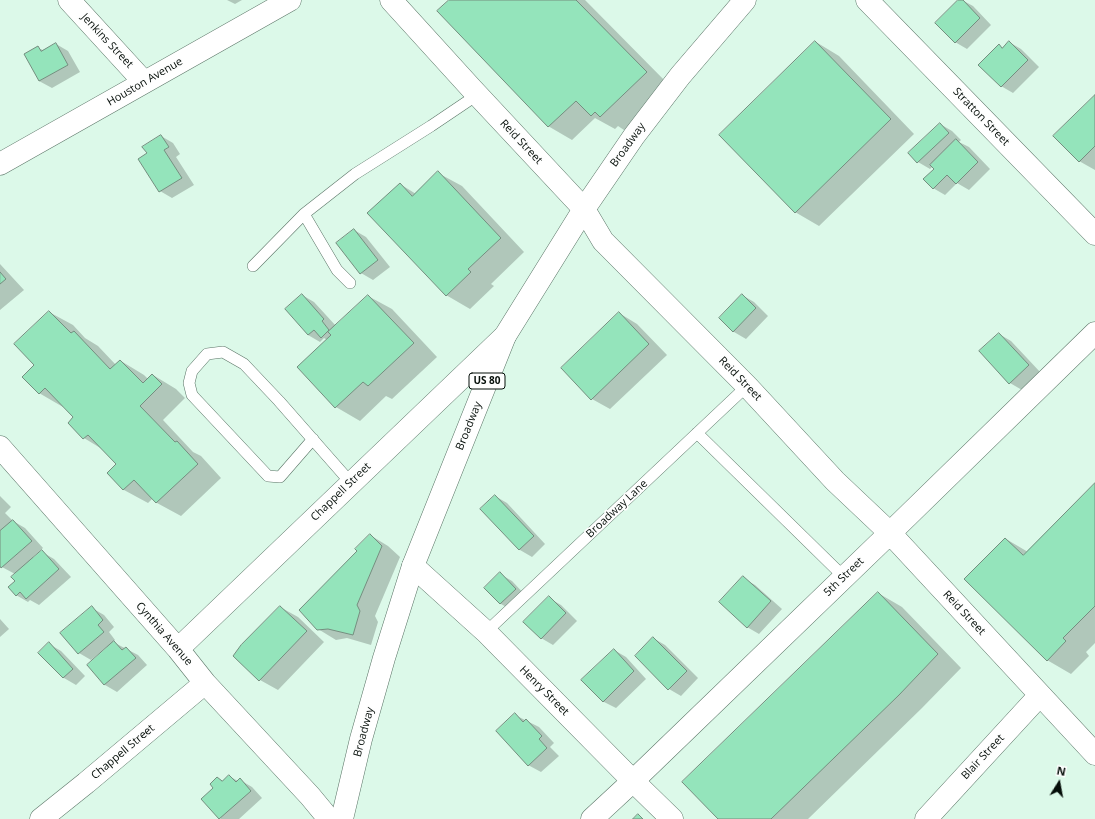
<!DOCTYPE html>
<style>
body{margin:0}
#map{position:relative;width:1095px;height:819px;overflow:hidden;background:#dcf9e9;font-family:"Open Sans",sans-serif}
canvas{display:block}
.north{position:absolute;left:1039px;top:763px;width:40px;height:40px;-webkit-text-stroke:3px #fefefe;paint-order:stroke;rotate:11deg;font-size:11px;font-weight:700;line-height:16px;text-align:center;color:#050e09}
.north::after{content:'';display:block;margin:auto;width:14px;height:18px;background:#050e09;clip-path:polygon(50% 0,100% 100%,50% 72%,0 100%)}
</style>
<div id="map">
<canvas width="1095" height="819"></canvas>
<div class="north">N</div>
</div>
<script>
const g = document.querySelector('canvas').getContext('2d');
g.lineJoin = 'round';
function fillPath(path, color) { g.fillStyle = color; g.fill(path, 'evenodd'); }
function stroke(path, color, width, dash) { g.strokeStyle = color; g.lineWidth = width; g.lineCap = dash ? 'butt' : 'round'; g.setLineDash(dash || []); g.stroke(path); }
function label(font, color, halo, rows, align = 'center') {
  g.font = font + ' "Open Sans",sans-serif'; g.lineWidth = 3.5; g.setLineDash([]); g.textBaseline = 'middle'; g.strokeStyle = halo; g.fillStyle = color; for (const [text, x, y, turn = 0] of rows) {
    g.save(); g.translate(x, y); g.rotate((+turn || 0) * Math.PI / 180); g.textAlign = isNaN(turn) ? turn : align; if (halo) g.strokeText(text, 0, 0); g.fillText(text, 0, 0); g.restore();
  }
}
fillPath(new Path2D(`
 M227 0H242L235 4Z
 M451 0H585L670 86 624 130 618 126 615 129 595 118 572 140 548 126Z
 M959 0H962L973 6 991 25 967 49 955 42Z
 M816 42 839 56 914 134 819 226 795 212Z
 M1009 42 1021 49 1039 67 1013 93 1001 86 999 46 1003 48Z
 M56 44 68 51 80 72 52 88 39 81 38 48 43 50Z
 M1095 96V170L1079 161Z
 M940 124 952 131 961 140 959 142 969 147 990 169 969 190 957 183 945 195 933 188 936 169 933 166 930 169 918 162Z
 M161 136 173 143 180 154 176 157 194 185 172 198 160 191 148 153Z
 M438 173 462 186 524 252 491 284 494 286 470 309 446 295 400 184 416 194Z
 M354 230 366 237 390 267 373 280 361 273Z
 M0 264 24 290 0 310Z
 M302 295 314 302 336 326 368 296 392 309 437 357 392 399 386 396 360 421 336 407 327 340 324 338 320 342 308 335Z
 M742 295 754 302 768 316 746 339 734 332 720 318Z
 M49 312 73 325 85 338 98 346 116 365 121 361 144 375 148 379 153 375 176 389 185 398 163 420 193 452 201 456 221 478 181 516 157 503 153 498 148 503 124 490 108 473 117 464 102 449 84 438 74 417 64 406 63 407 39 393 35 366Z
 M619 313 637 324 667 355 610 409 592 399Z
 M999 334 1011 341 1041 373 1022 390 1010 383Z
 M1095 485V643L1086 652 1089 656 1071 674 1047 660 1006 539 1028 552Z
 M0 496 11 507 5 513 13 521 25 528 43 548 33 557 34 558 42 552 54 559 71 577 39 605 30 600 28 602 16 595 17 582 15 574 2 567 0 564Z
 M495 496 507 503 545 544 532 557 520 550 481 509Z
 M370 535 388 546 400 557 375 616 378 622 371 645 347 638 336 640 318 629 359 551Z
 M500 574 512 581 527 597 513 611 501 604 485 588Z
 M743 578 755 585 782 609 759 634 747 627Z
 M878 593 902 607 961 668 922 708 808 819H720Z
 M549 598 561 605 577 621 553 645 541 638Z
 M280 607 298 617 324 642 278 690 260 680Z
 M92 608 104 615 114 627 109 632 115 640 113 642 138 655 147 665 117 692 105 685 88 665 108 648 107 647 91 660 79 653Z
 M0 619 9 629 0 637Z
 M653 638 665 645 698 678 681 696 669 689Z
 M49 644 61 651 85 676 76 685 64 678 40 653Z
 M614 650 626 657 646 679 616 708 604 702 583 680Z
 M515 715 539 727 554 743 550 747 559 756 541 772 528 765Z
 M229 776 238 781 240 780 252 787 262 798 239 819H221L202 799 215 788 218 778 223 781Z`), '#0003');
const building = new Path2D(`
 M449 0H576L647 72 600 117 595 112 591 116 576 101 548 127 437 11Z
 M958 0H963L980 18 955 43 935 23Z
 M815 41 891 119 795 213 719 135Z
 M1009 41 1028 60 1001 87 978 65 999 44 1002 48Z
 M56 43 68 65 39 81 24 54 38 46 41 51Z
 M1095 95V146L1079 162 1053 136Z
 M940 123 949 133 917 163 908 153Z
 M161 135 169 147 164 150 182 178 159 192 138 159 147 153 142 147Z
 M956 139 978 162 956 184 947 175 933 189 923 179 934 169 930 165Z
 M438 171 501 238 468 269 471 272 446 296 367 213 400 183 412 196Z
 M354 229 378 260 360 274 336 243Z
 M0 272 6 279 0 284Z
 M302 294 324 319 322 321 329 330 321 338 314 330 308 335 285 309Z
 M742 294 756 308 733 332 719 318Z
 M368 295 414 343 368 386 363 382 335 408 297 367 331 335 328 332Z
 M49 311 71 333 74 331 110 369 120 360 143 383 152 374 162 384 140 406 175 442 177 441 198 464 156 503 134 480 123 490 107 473 116 464 88 435 83 439 68 423 73 417 45 388 39 394 22 377 34 365 14 344Z
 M619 312 649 344 591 400 561 368Z
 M999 333 1029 365 1009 384 979 351Z
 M1095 483V606L1063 638 1066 641 1047 661 964 579 1005 538 1023 555Z
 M495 495 534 536 519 550 480 509Z
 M13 520 32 541 1 568 0 566V531Z
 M370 534 382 546 357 605 360 611 353 635 328 629 317 630 299 610 357 551 355 549Z
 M42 550 59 569 26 599 20 592 16 596 8 587 15 581 11 577Z
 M500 572 516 589 500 604 484 588Z
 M743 576 771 601 747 628 719 602Z
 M878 592 938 654 899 695 771 819H718L682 782Z
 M549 596 566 613 541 639 523 622Z
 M92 606 103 620 98 625 104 632 78 654 60 633Z
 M280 606 307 631 259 681 233 656 241 645Z
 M653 637 687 671 668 690 635 656Z
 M114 641 122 650 126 647 136 658 104 685 87 665Z
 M49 642 73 669 63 678 38 653Z
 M614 649 634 671 603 702 581 680Z
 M515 713 523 722 526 719 542 736 539 739 547 748 528 766 496 731Z
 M229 775 236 782 240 778 251 791 219 819 201 799 213 788 210 784 217 777 222 781Z
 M638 814 643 819H633Z`);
fillPath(building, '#94e4bb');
stroke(building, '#748e7f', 1);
const lane = new Path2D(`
 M304 214 337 270 350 283
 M253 266 304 214 355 174 431 126 477 95
 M697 433 844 577
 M313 439 280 477 268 476 192 395 189 383 192 371 207 354 223 352 244 364 279 401 351 483
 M486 632 747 386`);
const street = new Path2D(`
 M69 0 144 82
 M391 0 471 88 584 209 603 241 747 386 835 481 890 533 1095 754
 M867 0 1095 234
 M0 447 178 649 205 683 310 796 329 819
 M413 566 486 632 633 781 672 819
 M178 649 505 336
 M41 819 86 783 205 683
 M592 819 633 781 890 533 1095 333
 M926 819 1040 695`);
const secondary = new Path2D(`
 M0 164 290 0`);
const primary = new Path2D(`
 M342 819 361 739 384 658 413 566 505 336 584 209 634 136 680 76 745 0`);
stroke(lane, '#5a7466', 12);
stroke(street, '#5a7466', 23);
stroke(secondary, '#5a7466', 23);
stroke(primary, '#5a7466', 23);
stroke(lane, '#fff', 11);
stroke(street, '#fff', 22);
stroke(secondary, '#fff', 22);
stroke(primary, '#fff', 22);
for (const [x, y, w] of [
 [487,381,36]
]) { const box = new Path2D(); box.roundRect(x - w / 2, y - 8, w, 16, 3); g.fillStyle = '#fefefe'; g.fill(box); stroke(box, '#050e09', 1); }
label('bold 10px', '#050e09', null, [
 ["US 80",487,381]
]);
label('11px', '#050e09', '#fefefe', [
 ["Jenkins Street",107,41,47],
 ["Houston Avenue",145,82,-30],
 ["Stratton Street",981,117,46],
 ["Reid Street",521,142,47],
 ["Broadway",628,145,-54],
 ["Reid Street",740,379,46],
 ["Broadway",469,426,-68],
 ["Chappell Street",341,492,-44],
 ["Broadway Lane",617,509,-43],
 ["5th Street",844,577,-44],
 ["Reid Street",964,613,47],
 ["Cynthia Avenue",164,634,49],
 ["Henry Street",544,691,45],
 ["Broadway",364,732,-75],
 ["Chappell Street",123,752,-40],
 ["Blair Street",983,757,-47]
]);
</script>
